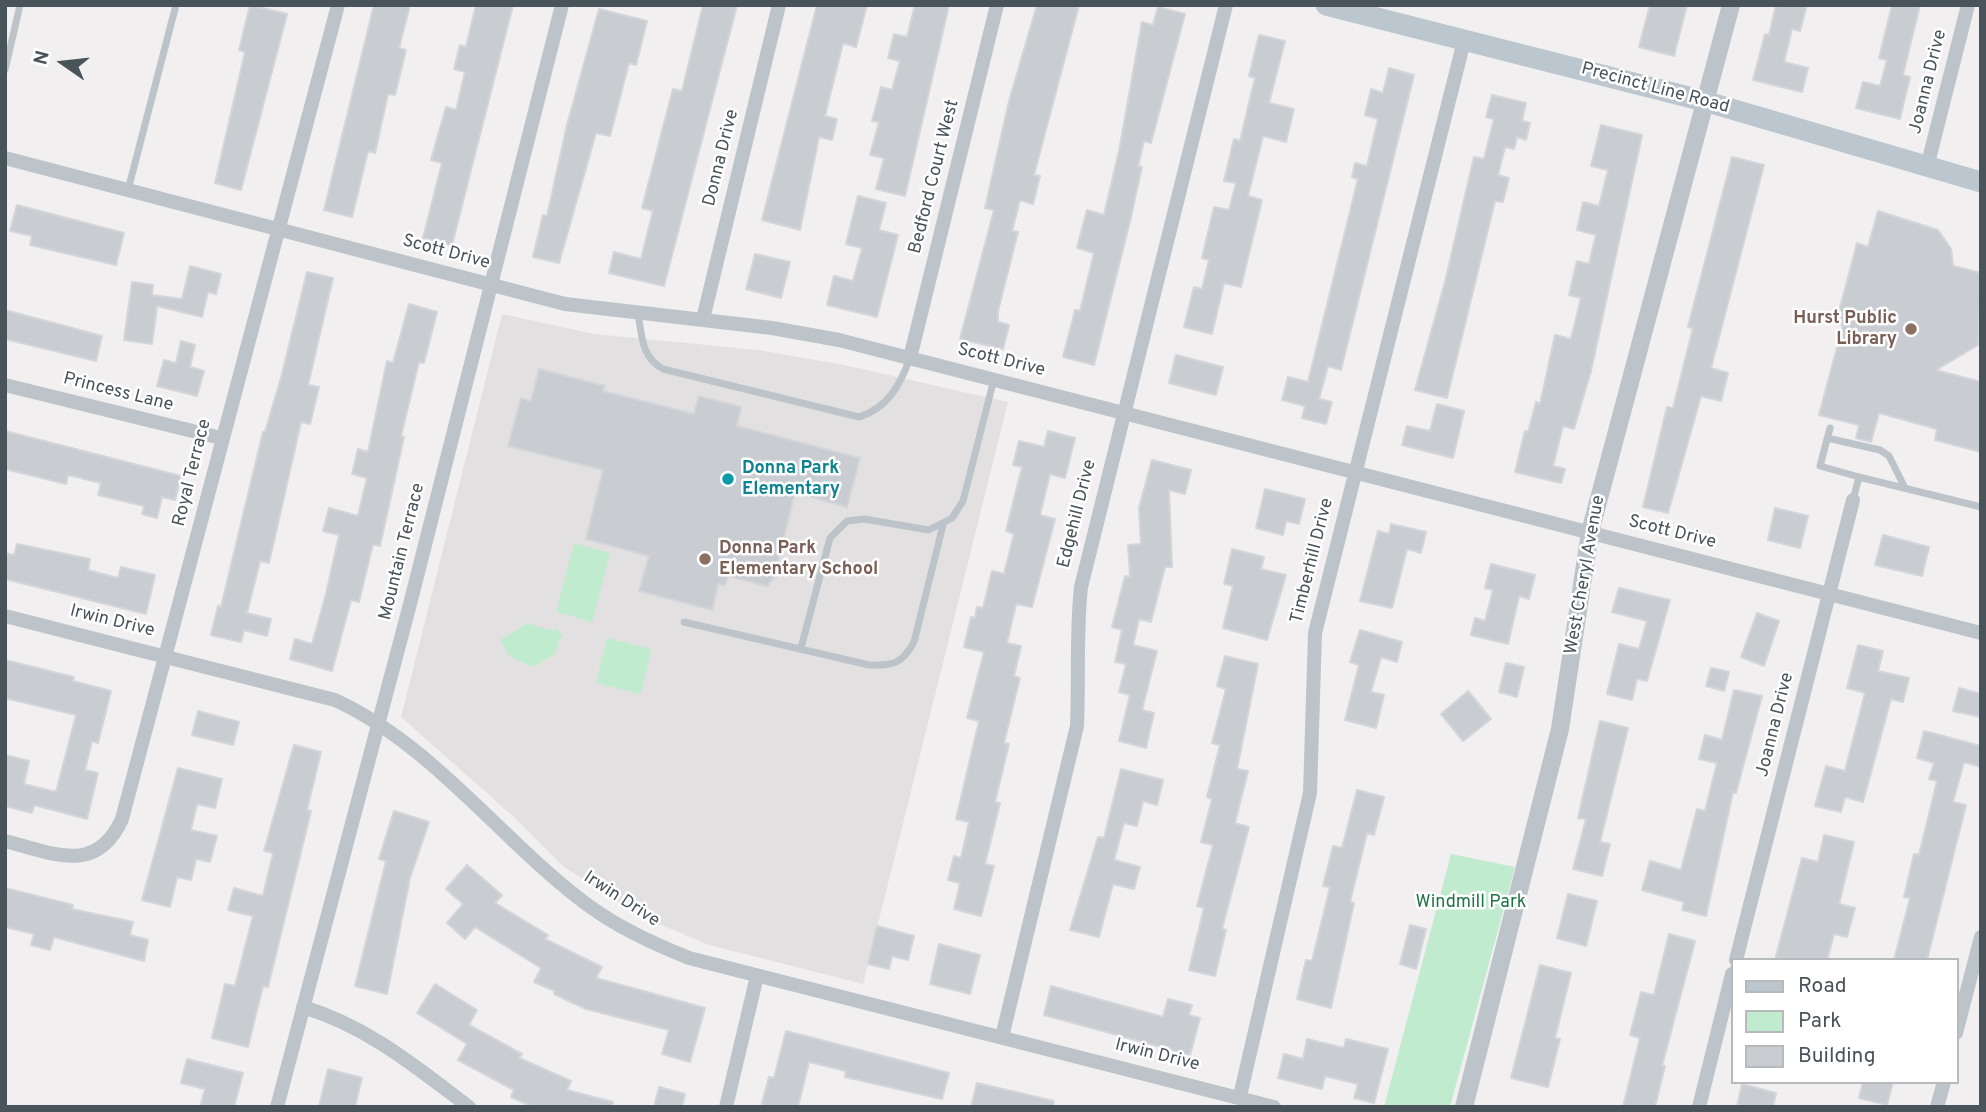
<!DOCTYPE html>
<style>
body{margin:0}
#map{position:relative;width:1986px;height:1112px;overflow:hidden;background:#f1efef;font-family:Overpass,sans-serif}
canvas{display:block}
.frame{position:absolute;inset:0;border:7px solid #49535a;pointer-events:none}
.legend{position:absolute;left:1731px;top:958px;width:228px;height:126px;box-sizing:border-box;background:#fff;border:2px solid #b6babd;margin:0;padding:9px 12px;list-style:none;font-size:21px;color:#49535a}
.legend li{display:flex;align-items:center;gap:14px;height:35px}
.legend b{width:35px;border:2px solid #b6babd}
.north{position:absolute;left:28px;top:28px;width:70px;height:70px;-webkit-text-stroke:5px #fff;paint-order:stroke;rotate:284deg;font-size:19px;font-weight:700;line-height:28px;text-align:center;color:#49535a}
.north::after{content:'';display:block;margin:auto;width:24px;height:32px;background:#49535a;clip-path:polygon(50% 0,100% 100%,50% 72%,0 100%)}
</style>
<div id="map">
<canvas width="1986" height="1112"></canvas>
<div class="frame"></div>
<ul class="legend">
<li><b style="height:9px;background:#bcc6cf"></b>Road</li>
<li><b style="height:19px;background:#c1ebcf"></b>Park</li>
<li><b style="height:19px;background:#c9ccd1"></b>Building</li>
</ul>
<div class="north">N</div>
</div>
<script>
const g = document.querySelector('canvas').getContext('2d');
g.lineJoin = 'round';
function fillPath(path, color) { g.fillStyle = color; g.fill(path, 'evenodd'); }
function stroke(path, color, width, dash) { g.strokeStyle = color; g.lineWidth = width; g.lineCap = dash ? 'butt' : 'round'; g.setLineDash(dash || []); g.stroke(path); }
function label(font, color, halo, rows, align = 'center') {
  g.font = font + ' Overpass,sans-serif'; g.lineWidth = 5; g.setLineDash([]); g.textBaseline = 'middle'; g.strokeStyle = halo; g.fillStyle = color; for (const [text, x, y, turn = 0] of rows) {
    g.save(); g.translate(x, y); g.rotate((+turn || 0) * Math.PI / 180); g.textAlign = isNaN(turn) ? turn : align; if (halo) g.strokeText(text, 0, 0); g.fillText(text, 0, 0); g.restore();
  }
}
fillPath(new Path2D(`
 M502 314 594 334 758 350 844 365 1008 402 863 984 709 945 636 914 563 866 514 817 401 717Z`), '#e2e0e0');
fillPath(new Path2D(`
 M574 543 610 553 592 622 556 612Z
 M527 623 553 631 557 628 563 638 559 640 555 654 533 667 510 657 500 640Z
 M607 638 651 649 641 694 596 683Z
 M1451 854 1515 867 1450 1107H1384Z`), '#c1ebcf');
const building = new Path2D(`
 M250 5 287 14 241 190 215 183 245 52 239 50Z
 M374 5H410L399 48 406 50 395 95 388 94 375 153 368 151 352 217 324 210Z
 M476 5H513L452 245 423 238 442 163 431 160 446 107 456 110 465 72 454 69 460 45 466 47Z
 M703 5H737L664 286 609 273 614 252 641 259 653 211 642 208 673 89 682 91Z
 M817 5H867L856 47 843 43 825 116 837 119 832 140 819 137 800 230 762 220Z
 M915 5H949L905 196 876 189 884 158 870 155 879 122 872 121 881 87 892 90 900 61 888 58 894 34 907 37Z
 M1037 5H1079L1034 175 1040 176 1033 204 1020 200 1012 231 1018 232 998 311V322L1009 325 1003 349 960 339 994 210 985 208 1009 101Z
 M1650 5H1687L1674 56 1639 47Z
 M1776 5H1807L1800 31 1792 29 1784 62 1808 68 1802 92 1753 80 1765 34 1769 35Z
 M1892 5H1920L1903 75 1910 77 1900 119 1856 108 1863 82 1880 86 1887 60 1879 58Z
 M1158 7 1185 14 1151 143 1144 141 1138 166 1142 167 1130 221 1094 365 1063 357 1075 310 1080 311 1094 253 1077 248 1087 210 1104 215 1119 151 1142 22 1153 25Z
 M599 9 647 21 636 65 629 63 610 136 596 133 559 263 533 257 543 215 547 216 567 125Z
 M1259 35 1285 41 1269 103 1294 109 1286 142 1263 136 1248 196 1262 200 1241 287 1224 283 1212 334 1184 327 1194 287 1202 289 1209 260 1202 258 1214 207 1229 210 1236 183 1224 181 1234 139 1240 141 1255 78 1249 76Z
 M1389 68 1414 75 1341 370 1328 366 1319 399 1332 402 1326 424 1302 418 1305 406 1282 400 1288 377 1308 382 1358 179 1352 177 1355 163 1367 166 1378 119 1365 115 1371 89 1383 93Z
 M1492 95 1526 103 1522 121 1530 123 1526 140 1517 137 1514 149 1505 147 1498 175 1509 178 1503 202 1495 201 1447 398 1415 390 1445 282 1474 157 1484 159 1494 119 1486 117Z
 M1601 125 1642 135 1591 371 1574 429 1563 426 1553 466 1565 469 1561 483 1515 472 1525 431 1528 432 1536 402 1540 404 1555 335 1571 339 1581 298 1569 295 1577 261 1589 264 1596 235 1577 230 1583 202 1599 206 1608 170 1591 166Z
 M1732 157 1764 165 1711 368 1728 373 1721 401 1701 396 1668 513 1643 507 1667 407 1673 408 1693 328 1688 327Z
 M858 196 886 203 879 230 898 235 877 317 827 305 834 276 853 281 862 248 846 244Z
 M17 205 124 233 116 265 30 245 32 236 10 231Z
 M1878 211 1938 230 1951 249 1953 266 1981 273 1978 345 1936 370 1981 382V452L1935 440 1937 429 1879 413 1871 442 1856 438 1859 425 1819 415 1843 325 1836 323 1857 243 1868 247Z
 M755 254 790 262 781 298 746 289Z
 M190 266 221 274 216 294 208 292 202 317 157 306 152 344 124 340 132 282 153 285 152 295 182 299Z
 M307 272 333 278 308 385 319 387 310 424 301 422 269 563 260 561 247 613 271 619 267 636 244 630 241 642 211 635 218 606 221 607 263 432H265L281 378Z
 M409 304 437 312 424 363 419 362 401 436 404 437 380 546 373 544 359 602 351 600 332 671 290 659 295 639 312 644 326 594 339 535 323 531 329 508 358 516 367 478 352 474 358 449 368 452 387 361 393 363Z
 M5 310 102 336 96 361 5 339Z
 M181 341 195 345 190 367 204 371 197 396 157 386 164 360 176 363Z
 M1176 355 1223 367 1216 395 1169 383Z
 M539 369 605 386 603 391 694 414 699 396 741 407 737 426 860 458 847 507 795 492 774 578 767 586 728 576 725 585 718 584 712 610 639 591 649 556 586 539 603 470 508 446 521 398 531 401Z
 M1437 404 1464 411 1453 458 1402 445 1407 426 1430 431Z
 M5 431 181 476 175 500 162 497 157 518 142 514 144 506 98 495 101 483 68 475 66 484 5 469Z
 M1048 431 1075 438 1065 478 1050 474 1040 515 1055 519 1049 542 1032 607 1016 604 1007 643 1021 646 1014 676 1020 678 1004 743 1009 744 995 802 1000 803 985 864 994 866 981 916 954 909 960 883 948 880 954 856 961 858 969 822 956 819 979 721 967 718 984 652 964 647 971 617 975 618 977 607 983 608 992 571 1004 574 1014 534 1006 531 1022 467 1013 465 1019 441 1044 447Z
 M1152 460 1191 470 1185 494 1169 490 1172 567H1165L1151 622 1139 619 1133 645 1157 651 1142 710 1154 713 1146 748 1119 741 1130 695 1119 692 1126 664 1115 662 1122 630 1112 627 1125 576 1130 577 1128 545 1141 544 1139 508Z
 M1265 489 1305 499 1299 524 1286 521 1283 535 1256 528Z
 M1775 508 1808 516 1800 548 1768 540Z
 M1391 524 1426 532 1421 553 1407 549 1392 608 1360 601 1378 531 1389 534Z
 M1883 535 1929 547 1922 576 1875 565Z
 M17 544 90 559 88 570 118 578 121 567 155 575 146 614 5 579V553L14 555Z
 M1232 549 1264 557 1261 569 1286 575 1267 640 1223 628 1233 586 1224 584Z
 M1491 564 1535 575 1529 599 1519 596 1508 644 1471 635 1475 618 1485 621 1493 590 1485 588Z
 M1619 588 1670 600 1647 681 1637 679 1632 700 1607 694 1619 644 1639 649 1647 621 1612 612Z
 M1757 613 1779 621 1764 666 1741 657Z
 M1360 630 1402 642 1397 662 1381 657 1371 692 1384 695 1376 728 1345 720 1359 665 1350 662Z
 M1858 645 1883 651 1878 671 1909 678 1903 702 1891 699 1863 802 1845 797 1841 812 1815 806 1826 766 1845 771 1865 693 1847 688Z
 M1225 656 1258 664 1237 769 1248 771 1235 823 1249 827 1222 929 1226 930 1215 976 1189 970 1204 908 1197 906 1213 845 1201 842 1212 799 1207 797 1220 745 1212 743 1226 689 1217 686Z
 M5 660 74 677 73 681 111 691 98 743 92 741 85 770 98 773 87 819 34 805 32 813 5 806V755L29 761 24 784 56 792 76 715 5 698Z
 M1506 663 1524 667 1517 697 1499 692Z
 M1711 668 1729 672 1724 691 1706 686Z
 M1959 688 1981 694V717L1953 711Z
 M1734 690 1762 696 1736 793 1733 792 1706 916 1682 910 1684 902 1642 890 1650 861 1681 870 1697 809 1705 811 1717 763 1699 759 1705 735 1722 740Z
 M1468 691 1491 719 1463 741 1441 714Z
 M198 711 239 722 233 745 192 735Z
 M1600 721 1628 728 1600 842 1610 844 1602 876 1573 869 1586 819 1578 818Z
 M1924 731 1981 746V767L1964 762 1953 802 1966 805 1927 960H1894L1910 898 1904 897 1914 854 1919 855 1937 781 1929 779 1934 763 1917 758Z
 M294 745 321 752 307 810 311 811 268 987 263 986 248 1047 212 1038 225 984 235 986 253 916 228 910 234 888 263 896 273 853 264 851Z
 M178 768 222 779 215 808 197 804 191 830 217 836 210 862 196 859 191 880 177 877 170 907 142 900Z
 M1121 769 1163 780 1157 805 1143 801 1137 826 1124 823 1114 860 1140 867 1134 889 1113 884 1099 937 1070 930 1098 837 1104 838Z
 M1357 790 1384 797 1374 835 1367 833 1350 902 1354 903 1331 1008 1297 999 1306 960 1312 961 1330 887 1323 886 1333 846 1342 848Z
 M394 811 429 822 410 878 387 994 355 986 386 861 379 859Z
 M1824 835 1854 842 1839 904 1855 908 1847 937 1834 934 1827 960H1775L1802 858 1818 862Z
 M467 865 502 895 495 903 548 935 545 939 602 967 596 978 705 1008 690 1062 662 1054 669 1030 586 1009 554 994 555 991 534 982 541 968 475 927 465 939 447 923 463 904 446 889Z
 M5 888 73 905 72 909 133 922 130 935 148 940 144 961 54 937 50 950 31 945 34 934 5 927Z
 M1568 894 1597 901 1586 946 1557 938Z
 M1410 925 1426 929 1416 969 1400 964Z
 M877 926 914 936 908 960 892 956 889 969 868 964Z
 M1669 934 1695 941 1662 1066H1665L1655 1107H1623L1640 1038 1630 1035 1641 992 1654 995Z
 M939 944 980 955 970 994 930 984Z
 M1540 965 1571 973 1555 1038 1560 1039 1548 1087 1511 1078Z
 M435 984 477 1010 469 1025 522 1054 519 1058 571 1081 567 1090 613 1102 612 1107H533L511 1097 514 1090 458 1060 467 1044 417 1013Z
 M1051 986 1163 1017 1168 999 1192 1005 1189 1015 1200 1018 1190 1055 1044 1015Z
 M786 1031 949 1073 942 1099 845 1077 846 1071 809 1062 798 1107H761L769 1077 774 1078Z
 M1307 1039 1344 1048 1346 1039 1388 1049 1374 1103 1354 1098 1358 1084 1325 1076 1322 1089 1278 1078 1284 1054 1303 1059Z
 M187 1059 243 1073 234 1107H200L205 1089 181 1083Z
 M328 1069 362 1078 355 1107H319Z
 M1863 1082H1893L1887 1105 1859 1098Z
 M977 1083 1054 1101 1053 1107H971Z
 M1742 1084 1776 1093 1773 1107H1737Z
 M659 1087 685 1094 682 1107H654Z`);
fillPath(building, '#c9ccd1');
stroke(building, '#d3d5da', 2);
stroke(new Path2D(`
 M5 70 20 5
 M128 190 176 5
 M638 313C642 336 641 357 663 369L859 417C888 408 900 385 910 358
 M1830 428 1820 466 1859 477
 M1827 438 1880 450 1889 456 1905 488
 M1853 500 1859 477 1981 507
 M684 622 869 665C894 665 901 665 914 642L943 525
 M801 648 830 538 847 521 864 519 929 530 952 518 963 501 994 379`), '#bcc4ca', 7);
stroke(new Path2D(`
 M5 158 565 304 772 328 839 340 1981 633
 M1927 167 1968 5
 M703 319 779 5
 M910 358 997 5
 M5 385 221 438
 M5 616 335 700C433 745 500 839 585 903 617 927 652 943 689 958L1274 1107
 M5 841C53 853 96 876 122 819L338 5
 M1736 960 1853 500
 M303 1007C367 1026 416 1067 469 1107
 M1956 1033 1981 937
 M1002 1037 1077 726C1079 679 1076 633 1081 587L1226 5
 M1240 1096 1310 793 1315 633 1464 41
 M277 1107 410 604 562 5
 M726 1107 757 976
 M1699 1107 1732 974
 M1937 1107 1944 1082`), '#bcc4ca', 14);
stroke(new Path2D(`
 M1464 1107 1560 729 1590 532 1731 5`), '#bcc4ca', 18);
stroke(new Path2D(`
 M1326 5 1704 101 1981 182`), '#bcc6cf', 21);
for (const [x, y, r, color] of [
 [1911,329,7,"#8d6e63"],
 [728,479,7,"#0f9aa8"],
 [705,559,7,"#8d6e63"]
]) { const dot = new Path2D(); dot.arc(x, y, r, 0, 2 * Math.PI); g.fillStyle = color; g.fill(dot); stroke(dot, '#fff', 2.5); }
label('18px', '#49535a', '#fff', [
 ["Joanna Drive",1929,82,-76],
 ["Precinct Line Road",1655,89,15],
 ["Donna Drive",722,158,-76],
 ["Bedford Court West",935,177,-76],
 ["Scott Drive",446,253,15],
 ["Scott Drive",1001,361,14],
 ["Princess Lane",118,393,14],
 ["Royal Terrace",193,473,-76],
 ["Edgehill Drive",1078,514,-76],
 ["Scott Drive",1672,533,14],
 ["Mountain Terrace",403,552,-76],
 ["Timberhill Drive",1313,561,-76],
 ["West Cheryl Avenue",1586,575,-80],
 ["Irwin Drive",112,622,14],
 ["Joanna Drive",1776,725,-76],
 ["Irwin Drive",621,900,33],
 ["Irwin Drive",1157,1056,14]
]);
label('bold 18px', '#785e54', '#fff', [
 ["Hurst Public",1897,319],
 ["Library",1897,340],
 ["Donna Park",719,549,"left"],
 ["Elementary School",719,570,"left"]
], 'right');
label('bold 18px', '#0d838f', '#fff', [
 ["Donna Park",742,469],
 ["Elementary",742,490]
], 'left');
label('18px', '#207546', '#fff', [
 ["Windmill Park",1471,903]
]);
</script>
